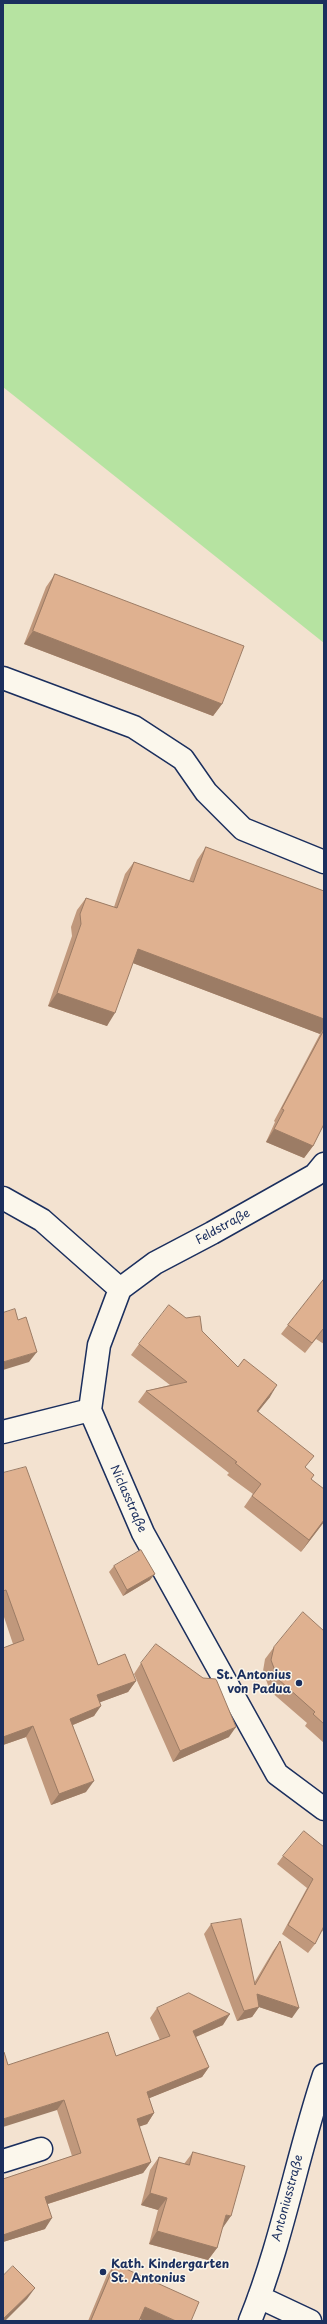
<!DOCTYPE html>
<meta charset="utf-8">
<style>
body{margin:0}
#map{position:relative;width:327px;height:2324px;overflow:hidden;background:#f3e2d0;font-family:"Playpen Sans",sans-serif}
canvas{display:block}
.frame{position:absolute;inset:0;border:4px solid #1b2f5e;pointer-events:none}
</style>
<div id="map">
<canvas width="327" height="2324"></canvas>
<div class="frame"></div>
</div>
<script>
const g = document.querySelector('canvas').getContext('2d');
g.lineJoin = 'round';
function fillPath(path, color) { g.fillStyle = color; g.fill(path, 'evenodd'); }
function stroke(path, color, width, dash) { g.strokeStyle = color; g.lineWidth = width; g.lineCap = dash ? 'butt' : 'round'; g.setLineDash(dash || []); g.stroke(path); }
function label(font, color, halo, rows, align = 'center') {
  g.font = font + ' "Playpen Sans",sans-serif'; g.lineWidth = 3; g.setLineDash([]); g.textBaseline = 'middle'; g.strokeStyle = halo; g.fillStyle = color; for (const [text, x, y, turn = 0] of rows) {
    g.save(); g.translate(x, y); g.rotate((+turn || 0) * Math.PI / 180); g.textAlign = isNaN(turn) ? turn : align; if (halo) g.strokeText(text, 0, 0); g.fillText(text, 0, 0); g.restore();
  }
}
fillPath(new Path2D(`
 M3 3H324V643L3 387Z`), '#b6e3a1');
const minor = new Path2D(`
 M3 678 134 727 183 759 206 792 243 829 324 862
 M3 1198 42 1220 120 1289
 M120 1289 99 1345 90 1410 143 1533 277 1774 324 1809
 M120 1289 155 1263 212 1233 315 1175 324 1164
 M3 1432 90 1410
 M3 2161 41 2149
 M259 2297 310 2321
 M250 2321C282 2242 297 2156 324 2075`);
stroke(minor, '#1b2f5e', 25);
stroke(minor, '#fbf7ec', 22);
fillPath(new Path2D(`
 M55 574 222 704 213 716 24 644 46 587Z
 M206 847 324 891V1124L313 1146 304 1158 266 1142 275 1122 274 1121 320 1034 133 963 107 1026 48 1006 72 936 71 927 77 910 86 898 114 907 125 874 134 862 189 881 197 860Z
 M324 1279V1344L316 1339 305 1353 281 1334 288 1325Z
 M202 1331 238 1367 270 1397 258 1411 306 1468 311 1479 324 1522 301 1552 244 1507 253 1494 227 1475 229 1473 138 1402 146 1391 170 1385 131 1355 139 1344Z
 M3 1473 98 1665 136 1681 128 1692 100 1702 94 1716 73 1725 86 1792 51 1805 26 1737 3 1745V1648L13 1644 3 1614Z
 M114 1566 150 1580 123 1596 109 1572Z
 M324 1631V1743L305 1726 307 1723 270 1691 263 1671 265 1659 274 1647Z
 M141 1663 229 1737 173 1762 134 1674Z
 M324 1847V1932L322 1931 315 1944 308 1953 282 1934 307 1888 277 1864 283 1856Z
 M211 1924 254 1983 273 1951 280 1941 292 2018 259 2007 252 2017 237 2021 204 1934Z
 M157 2008 223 2025 196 2037 209 2067 202 2077 149 2098 154 2113 147 2124 139 2126 151 2162 143 2173 48 2204 45 2229 3 2242V2179L72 2156 57 2110 8 2065 116 2056 160 2040 150 2018Z
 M193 2152 222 2229 217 2248 208 2260 149 2244 158 2210 141 2205 150 2170 159 2157 184 2164Z
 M115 2264 140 2319 139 2321H88L107 2275Z`), '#c0987c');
fillPath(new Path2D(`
 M33 631 222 704 213 716 24 644Z
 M138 949 324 1019V1028L320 1034 130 962Z
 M57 993 115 1013 107 1026 48 1006Z
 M274 1129 313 1146 304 1158 266 1142Z
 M37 1352 29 1362 3 1370V1362Z
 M277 1385 270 1397 250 1422 257 1411Z
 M324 1520V1522L301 1552 309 1540Z
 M155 1574 150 1580 123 1596 127 1590Z
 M136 1681 128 1692 90 1706 97 1695Z
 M101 1706 94 1716 63 1729 70 1719Z
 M33 1726 26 1737 3 1745V1737Z
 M236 1727 229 1737 173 1762 180 1751Z
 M94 1781 86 1792 51 1805 59 1794Z
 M257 1994 299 2008 292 2018 259 2007 252 2017 237 2021Z
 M230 2014 223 2025 186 2041 193 2031Z
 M209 2067 202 2077 140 2102 147 2092Z
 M64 2100 57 2110 3 2127V2119Z
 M154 2113 147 2124 130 2130 137 2119Z
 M151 2162 143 2173 38 2207 45 2197Z
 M150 2193 167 2198 158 2210 141 2205Z
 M226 2215 231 2216 222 2229Z
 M52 2218 45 2229 3 2242V2235Z
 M157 2231 217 2248 208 2260 149 2244Z
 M35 2288 27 2299 5 2321H3V2319Z
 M145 2307 176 2321H144L137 2318Z`), '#9c7c65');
const building = new Path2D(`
 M55 574 244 646 222 704 33 631Z
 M206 847 324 891V1019L138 949 115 1013 57 993 81 924 80 914 86 898 117 908 134 862 193 882Z
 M324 1030V1124L313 1146 274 1129 284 1110 282 1109Z
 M324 1279V1330L323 1329 312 1343 288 1325Z
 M169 1305 186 1318 200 1316 202 1331 238 1367 244 1359 277 1385 257 1411 314 1456 305 1467 314 1475 311 1479 324 1489V1520L309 1540 252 1496 261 1484 235 1463 237 1462 146 1391 187 1382 139 1344Z
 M15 1309 18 1320 26 1317 37 1352 3 1362V1313Z
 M26 1467 98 1665 125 1654 136 1681 97 1695 101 1706 70 1719 94 1781 59 1794 33 1726 3 1737V1648L24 1640 6 1590 3 1591V1473Z
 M141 1550 155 1574 127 1590 114 1566Z
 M303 1612 324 1631V1724L313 1714 315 1712 278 1679 271 1660 274 1647Z
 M156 1644 203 1678 216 1679 236 1727 180 1751 141 1663Z
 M304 1831 324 1847V1926L315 1944 288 1925 313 1879 283 1856Z
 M241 1919 255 1985 280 1941 299 2008 257 1994 259 2007 244 2011 211 1924Z
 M189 1993 230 2014 193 2031 209 2067 147 2092 154 2113 137 2119 151 2162 45 2197 52 2218 3 2235V2179L81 2153 64 2100 3 2119V2052H4L8 2065 108 2032 116 2056 170 2036 157 2008Z
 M193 2152 245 2166 231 2216 226 2215 217 2248 157 2231 167 2198 150 2193 159 2157 189 2165Z
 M115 2264 199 2302 191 2321H176L145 2307 139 2321H91Z
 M13 2266 35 2288 3 2319V2276Z`);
fillPath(building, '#dfb190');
stroke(building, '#9c7c65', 1);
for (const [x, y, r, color] of [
 [299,1683,4,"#1b2f5e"],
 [103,2272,4,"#1b2f5e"]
]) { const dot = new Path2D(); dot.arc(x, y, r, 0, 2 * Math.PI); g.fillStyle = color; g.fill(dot); stroke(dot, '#fbf7ec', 1.5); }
label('12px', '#1b2f5e', '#fbf7ec', [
 ["Feldstraße",223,1227,-29],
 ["Niclasstraße",128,1499,66],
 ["Antoniusstraße",288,2198,-75]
]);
label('bold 12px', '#1b2f5e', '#fbf7ec', [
 ["St. Antonius",291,1676],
 ["von Padua",291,1690],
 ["Kath. Kindergarten",111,2265,"left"],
 ["St. Antonius",111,2279,"left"]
], 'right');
</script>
